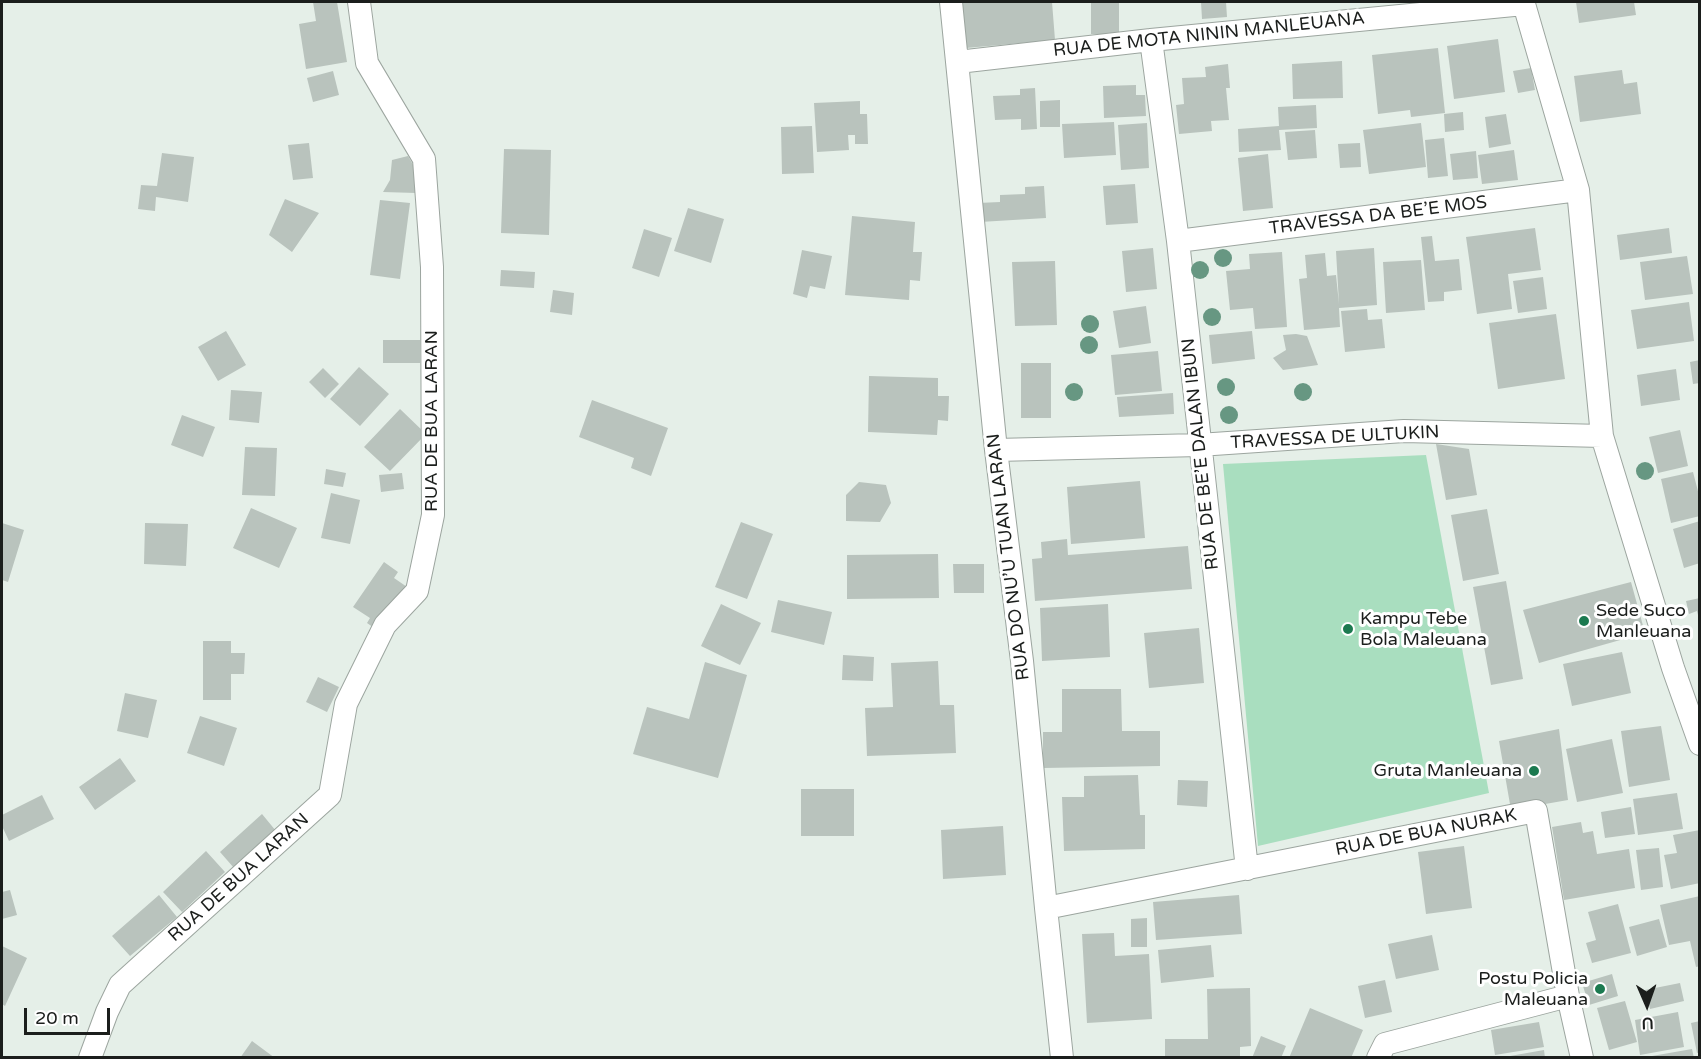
<!DOCTYPE html>
<meta charset="utf-8">
<style>
body{margin:0}
#map{position:relative;width:1701px;height:1059px;overflow:hidden;background:#e5efe8;font-family:"Varela Round",sans-serif}
canvas{display:block}
.frame{position:absolute;inset:0;border:3px solid #1b1e1c;pointer-events:none}
.north{position:absolute;left:1617px;top:975px;width:60px;height:60px;-webkit-text-stroke:4px #fff;paint-order:stroke;rotate:178deg;font-size:16px;font-weight:700;line-height:24px;text-align:center;color:#1b1e1c}
.north::after{content:'';display:block;margin:auto;width:21px;height:27px;background:#1b1e1c;clip-path:polygon(50% 0,100% 100%,50% 72%,0 100%)}
.scale{position:absolute;left:24px;top:1008px;width:86px;height:27px;box-sizing:border-box;border:3px solid #1b1e1c;border-top:0;padding-left:8px;font-size:18px;line-height:21px;white-space:nowrap;color:#1b1e1c;-webkit-text-stroke:4px #fff;paint-order:stroke}
</style>
<div id="map">
<canvas width="1701" height="1059"></canvas>
<div class="frame"></div>
<div class="north">U</div>
<div class="scale">20 m</div>
</div>
<script>
const g = document.querySelector('canvas').getContext('2d');
g.lineJoin = 'round';
function fillPath(path, color) { g.fillStyle = color; g.fill(path, 'evenodd'); }
function stroke(path, color, width, dash) { g.strokeStyle = color; g.lineWidth = width; g.lineCap = dash ? 'butt' : 'round'; g.setLineDash(dash || []); g.stroke(path); }
function label(font, color, halo, rows, align = 'center') {
  g.font = font + ' "Varela Round",sans-serif'; g.lineWidth = 6; g.setLineDash([]); g.textBaseline = 'middle'; g.strokeStyle = halo; g.fillStyle = color; for (const [text, x, y, turn = 0] of rows) {
    g.save(); g.translate(x, y); g.rotate((+turn || 0) * Math.PI / 180); g.textAlign = isNaN(turn) ? turn : align; if (halo) g.strokeText(text, 0, 0); g.fillText(text, 0, 0); g.restore();
  }
}
fillPath(new Path2D(`
 M1426 455 1489 793 1258 846 1223 464Z`), '#a9debf');
fillPath(new Path2D(`
 M313 2H337L347 62 306 69 299 24 316 21Z
 M962 2H1052L1055 40 966 48Z
 M1091 2H1119V34H1091Z
 M1201 2H1226L1227 17 1202 19Z
 M1576 2H1634L1636 15 1579 23Z
 M1498 39 1505 92 1454 99 1447 46Z
 M1438 48 1445 113 1411 117 1410 110 1378 114 1372 55Z
 M1342 61 1343 98 1293 99 1292 64Z
 M1228 64 1230 88H1226L1229 120 1211 121 1212 131 1179 134 1176 105 1184 104 1182 78 1206 77 1205 67Z
 M1531 68 1535 90 1518 93 1513 71Z
 M1622 70 1624 84 1637 82 1641 114 1580 122 1574 76Z
 M333 71 339 95 313 102 307 78Z
 M1136 85V95H1145L1146 116 1104 118 1103 86Z
 M1035 88 1037 129 1021 130V119L995 120 993 96 1020 95V89Z
 M1060 100V127H1040V101Z
 M860 101V114H867L868 144H855V135H848L849 150 817 152 814 103Z
 M1316 105 1317 128 1279 130 1281 150 1239 152 1238 129 1279 126 1278 107Z
 M1463 112 1464 130 1445 132 1444 114Z
 M1506 114 1511 144 1489 148 1485 117Z
 M1114 122 1116 155 1064 158 1062 124Z
 M1147 123 1149 168 1121 170 1118 125Z
 M1421 123 1426 167 1369 174 1363 130Z
 M812 126 814 173 782 174 781 127Z
 M1315 130 1317 158 1288 160 1285 132Z
 M1444 138 1448 176 1428 178 1425 140Z
 M309 143 313 178 293 180 288 145Z
 M1360 143 1361 167 1340 168 1338 144Z
 M504 149 551 150 549 235 501 233Z
 M1514 150 1518 180 1482 184 1478 155Z
 M1476 151 1478 178 1453 180 1450 154Z
 M162 153 194 157 188 202 156 197 155 211 138 209 141 185 157 186Z
 M1268 154 1273 208 1243 211 1238 158Z
 M408 156 416 170V193L383 192 390 180 392 160Z
 M1135 184 1138 223 1106 225 1103 186Z
 M1044 186 1046 218 980 222 978 203 1000 202V195L1025 194V187Z
 M285 199 319 213 292 252 269 235Z
 M380 200 410 203 400 279 370 275Z
 M688 208 724 219 711 263 674 251Z
 M852 216 915 222 913 252H922L920 281 910 280 909 300 845 295Z
 M1535 228 1541 270 1508 274 1512 309 1477 314 1466 237Z
 M1669 228 1672 253 1620 260 1617 235Z
 M644 229 672 238 659 277 632 268Z
 M1432 236 1435 261 1459 259 1462 290 1444 292V301L1428 302 1421 237Z
 M1153 248 1157 289 1126 292 1122 251Z
 M1374 248 1377 305 1339 308 1340 327 1304 330 1299 279 1307 278 1305 255 1325 253 1327 276 1336 275 1339 304 1336 251Z
 M802 250 832 256 825 289 810 286 807 298 793 294Z
 M1282 252 1287 327 1255 329 1253 308 1230 310 1226 271 1250 269 1249 254Z
 M1687 256 1693 294 1645 300 1640 262Z
 M1421 260 1425 310 1386 313 1383 262Z
 M1055 261 1057 325 1015 326 1012 262Z
 M501 270 535 272 534 288 500 286Z
 M1543 277 1547 309 1518 313 1513 281Z
 M553 290 574 293 572 315 550 312Z
 M1689 302 1694 341 1637 349 1631 310Z
 M1146 306 1151 343 1119 348 1113 311Z
 M1367 309 1368 320 1382 319 1385 348 1345 352 1341 311Z
 M1556 314 1565 379 1498 389 1489 323Z
 M226 331 246 365 218 381 198 347Z
 M1252 331 1255 359 1212 364 1209 335Z
 M1296 334 1307 336 1318 365 1283 370 1273 358 1286 350 1283 335Z
 M383 340H420V363H383Z
 M1158 351 1162 391 1115 395 1111 355Z
 M1700 360V383L1693 384 1690 362Z
 M1021 363H1051V418H1021Z
 M359 367 389 394 360 426 330 399Z
 M323 368 339 384 325 398 309 382Z
 M1676 369 1680 400 1641 406 1637 375Z
 M869 376 938 378V396H949L948 421 938 420 937 435 868 432Z
 M231 390 262 392 259 423 229 420Z
 M1173 393 1174 414 1119 417 1117 397Z
 M592 400 668 428 651 476 631 468 634 458 579 437Z
 M400 409 426 434 390 471 364 447Z
 M182 415 215 427 203 457 171 445Z
 M1680 430 1688 466 1658 473 1649 437Z
 M1436 444 1469 449 1477 495 1446 500Z
 M245 447 277 448 275 496 242 495Z
 M326 469 346 473 343 487 324 484Z
 M1693 472 1700 499V516L1671 523 1661 479Z
 M402 473 404 489 381 492 379 475Z
 M1140 481 1145 538 1071 544 1067 487Z
 M859 482 886 485 891 503 880 522 846 521V495Z
 M331 493 360 500 350 544 321 538Z
 M251 508 297 528 279 568 233 548Z
 M1487 509 1499 574 1463 581 1451 515Z
 M1700 521V563L1684 568 1673 529Z
 M741 522 773 534 747 599 715 587Z
 M2 523 24 530 8 582 2 580Z
 M145 523 188 524 186 566 144 564Z
 M1067 539 1068 555 1188 546 1192 589 1035 601 1032 559 1042 558 1041 542Z
 M938 554 939 598 847 599V555Z
 M384 562 398 572 394 578 410 589 380 632 367 623 370 618 353 607Z
 M953 564H984V593H954Z
 M1506 581 1523 679 1491 685 1473 587Z
 M1631 582 1645 633 1539 663 1523 610Z
 M1700 598V619H1699L1697 611 1689 614 1686 601Z
 M778 600 832 612 824 645 771 632Z
 M721 604 761 623 740 665 701 646Z
 M1108 604 1110 657 1042 661 1040 608Z
 M1199 628 1204 683 1149 688 1144 633Z
 M203 641H231V653H245L244 674H231V700H203Z
 M1622 652 1631 693 1572 706 1563 664Z
 M843 655 874 657 873 681 842 680Z
 M938 661 940 705H954L956 753 867 756 865 708 893 707 891 663Z
 M705 662 747 675 718 778 633 754 647 707 689 719Z
 M318 677 339 687 327 712 306 702Z
 M1062 689H1121L1122 731H1160V766L1043 768V732H1062Z
 M125 693 157 700 148 738 117 731Z
 M200 716 237 728 224 766 187 753Z
 M1661 726 1670 780 1629 787 1621 731Z
 M1559 729 1568 800 1511 810 1499 741Z
 M1612 739 1623 793 1577 802 1566 749Z
 M120 758 136 781 95 810 79 787Z
 M1138 775 1140 815H1145V849L1064 851 1062 797H1084V776Z
 M1178 780 1208 781 1207 807 1177 805Z
 M801 789H854V836H801Z
 M1677 793 1683 829 1638 835 1633 799Z
 M42 795 54 819 9 841 2 826V815Z
 M1631 807 1635 834 1605 838 1601 812Z
 M262 814 276 831 234 868 220 852Z
 M1581 822 1583 833 1593 831 1597 854 1629 849 1635 888 1564 900 1552 827Z
 M1003 826 1006 875 943 879 941 830Z
 M1700 830V883L1671 889 1664 855 1677 853 1673 835Z
 M1464 846 1472 908 1426 914 1418 852Z
 M1659 848 1663 887 1641 890 1636 850Z
 M206 851 225 872 182 912 163 892Z
 M10 890 17 915 2 919V892Z
 M159 895 177 917 130 956 112 936Z
 M1239 895 1242 934 1156 940 1153 902Z
 M1700 896V966L1696 967 1690 941 1669 945 1660 905Z
 M1618 904 1631 953 1592 963 1586 943 1596 940 1588 912Z
 M1147 918V947H1131V919Z
 M1659 919 1667 947 1637 956 1629 927Z
 M1114 933 1115 956 1149 954 1152 1019 1087 1023 1082 934Z
 M1432 935 1439 970 1396 979 1388 944Z
 M1211 945 1214 977 1161 983 1158 950Z
 M2 946 27 958 5 1006 2 1004Z
 M1612 974 1618 996 1589 1005 1582 983Z
 M1385 980 1392 1012 1365 1018 1358 986Z
 M1680 983 1684 1001 1650 1009 1645 990Z
 M1250 988 1251 1046 1240 1047V1058H1165V1039H1208L1207 989Z
 M1625 1001 1637 1042 1609 1050 1597 1008Z
 M1310 1008 1363 1030 1351 1058H1289Z
 M1678 1012 1684 1047 1640 1055 1635 1020Z
 M1700 1021V1052L1697 1053 1691 1023Z
 M1539 1022 1544 1047 1495 1055 1491 1030Z
 M1261 1036 1286 1046 1281 1058H1252Z
 M252 1041 275 1058H240Z
 M1692 1049 1694 1058H1652V1056Z
 M1544 1050 1545 1058H1510V1056Z`), '#b9c3bd');
const street = new Path2D(`
 M951 2 996 450 1022 661 1046 908 1536 811 1568 996 1582 1058
 M1151 40 1178 241 1247 869
 M958 62 1151 40 1524 4 1578 190 1602 436 1673 668 1700 744
 M1178 241 1578 190
 M996 450 1199 445 1404 431 1602 436
 M1046 908 1062 1058
 M90 1058 107 1012 120 985 330 795 346 704 385 625 417 591 433 515 432 267 424 159 367 63 359 2
 M1378 1058 1385 1044 1568 996`);
stroke(street, '#9ca59f', 24);
stroke(street, '#fff', 22);
g.fillStyle = '#679782';
for (const [x, y] of [
 [1223,258],
 [1200,270],
 [1212,317],
 [1090,324],
 [1089,345],
 [1226,387],
 [1074,392],
 [1303,392],
 [1229,415],
 [1645,471]
]) { g.beginPath(); g.arc(x, y, 9, 0, 2 * Math.PI); g.fill(); }
for (const [x, y, r, color] of [
 [1584,621,6,"#1c7a50"],
 [1348,629,6,"#1c7a50"],
 [1534,771,6,"#1c7a50"],
 [1600,989,6,"#1c7a50"]
]) { const dot = new Path2D(); dot.arc(x, y, r, 0, 2 * Math.PI); g.fillStyle = color; g.fill(dot); stroke(dot, '#fff', 2); }
label('18px', '#1b1e1c', '#fff', [
 ["RUA DE MOTA NININ MANLEUANA",1209,35,-6],
 ["TRAVESSA DA BE’E MOS",1378,216,-7],
 ["RUA DE BUA LARAN",432,421,-90],
 ["TRAVESSA DE ULTUKIN",1335,438,-3],
 ["RUA DE BE’E DALAN IBUN",1201,454,-96],
 ["RUA DO NU’U TUAN LARAN",1009,557,-97],
 ["RUA DE BUA NURAK",1426,833,-11],
 ["RUA DE BUA LARAN",239,878,-42]
]);
label('18px', '#1b1e1c', '#fff', [
 ["Sede Suco",1596,611],
 ["Manleuana",1596,632],
 ["Kampu Tebe",1360,619],
 ["Bola Maleuana",1360,640],
 ["Gruta Manleuana",1522,771,"right"],
 ["Postu Policia",1588,979,"right"],
 ["Maleuana",1588,1000,"right"]
], 'left');
</script>
